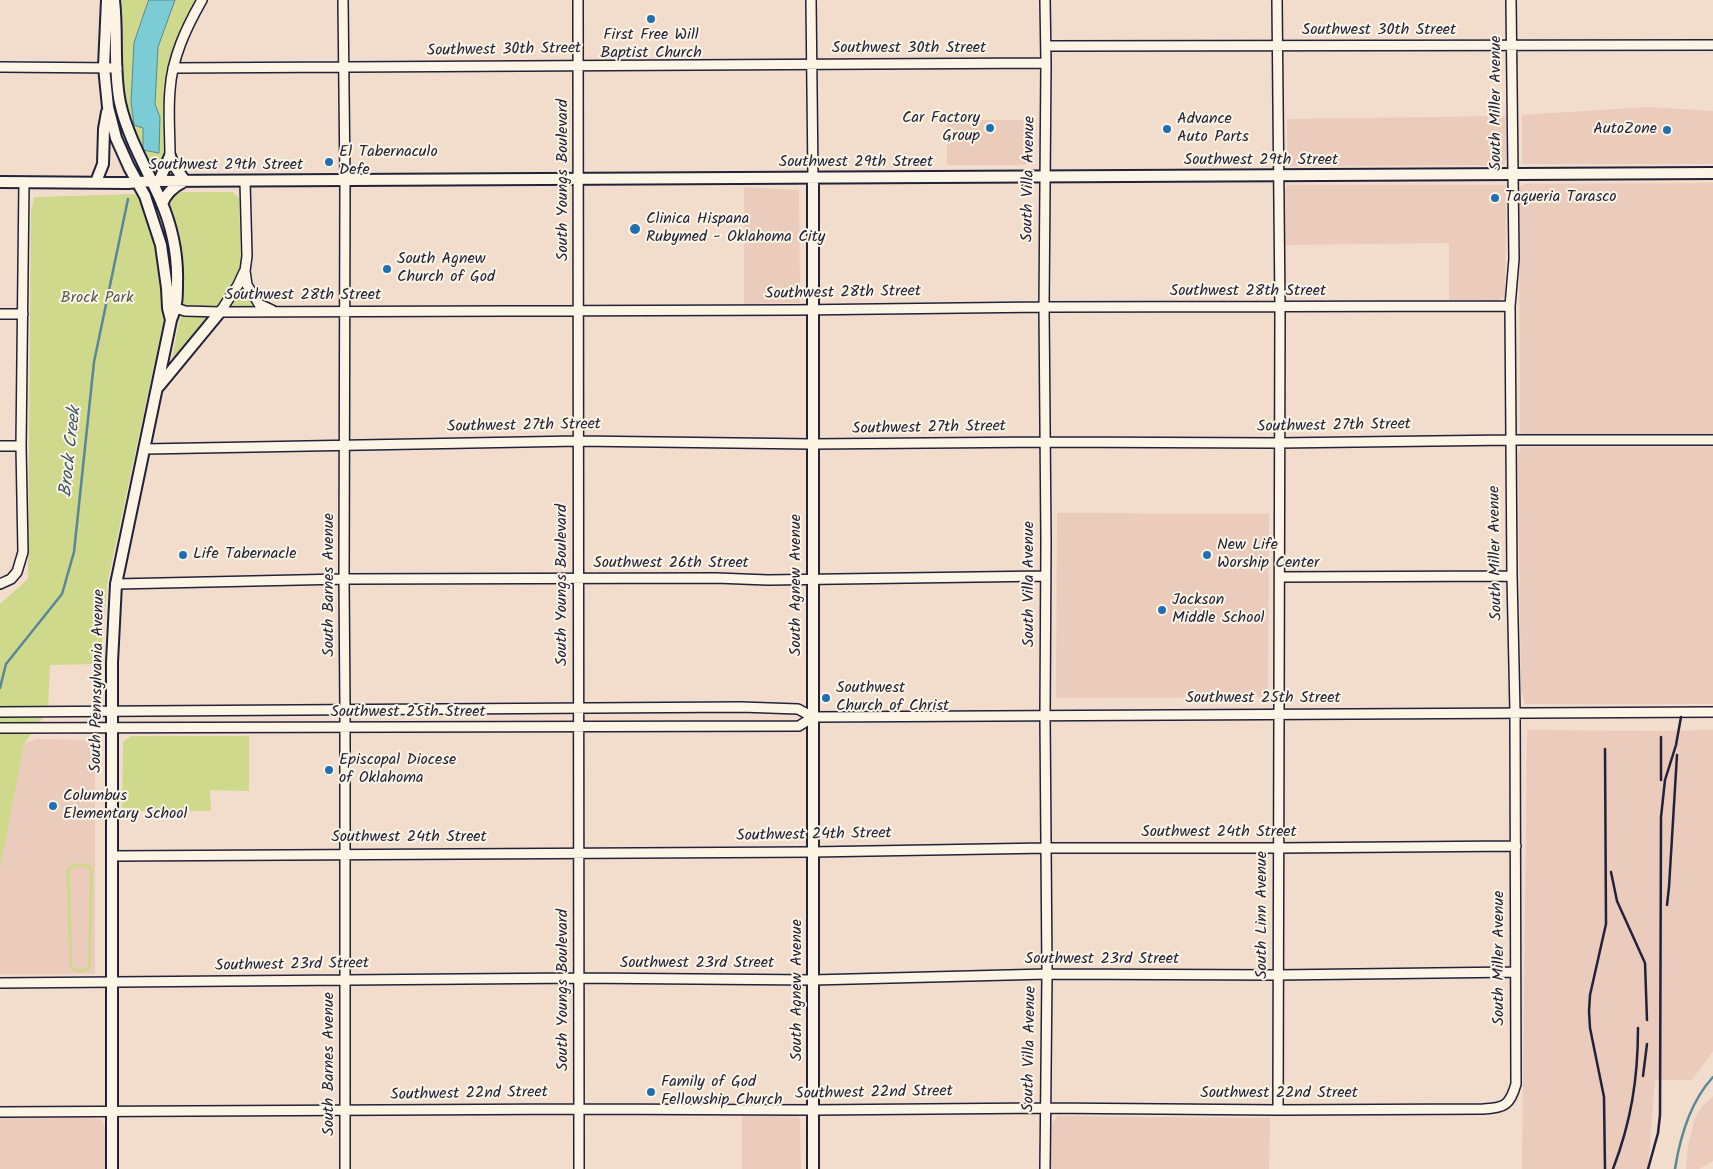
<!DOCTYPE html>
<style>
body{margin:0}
canvas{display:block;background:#f2dccc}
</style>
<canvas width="1713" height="1169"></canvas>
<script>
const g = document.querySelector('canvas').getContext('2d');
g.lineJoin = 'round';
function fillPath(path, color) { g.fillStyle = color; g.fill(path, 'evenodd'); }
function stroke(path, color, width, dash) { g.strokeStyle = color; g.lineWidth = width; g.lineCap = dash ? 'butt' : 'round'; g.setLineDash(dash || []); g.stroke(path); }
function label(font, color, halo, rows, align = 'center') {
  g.font = font + ' Kalam,sans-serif'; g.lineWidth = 4; g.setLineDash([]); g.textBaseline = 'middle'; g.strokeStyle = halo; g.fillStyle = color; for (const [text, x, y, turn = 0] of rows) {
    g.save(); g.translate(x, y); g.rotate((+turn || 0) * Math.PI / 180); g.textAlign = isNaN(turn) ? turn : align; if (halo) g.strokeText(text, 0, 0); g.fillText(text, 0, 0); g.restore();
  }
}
fillPath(new Path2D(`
 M1648 107 1713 111V164H1522V115Z
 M1507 116V159L1503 165 1287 166V119Z
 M947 120H1034V159L1026 165H947Z
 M1713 183V434L1524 435 1520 432 1519 187 1525 184Z
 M1288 185H1506L1505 296 1496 301 1449 300V243L1283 245V192Z
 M744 187 799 190 800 303 744 304Z
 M1522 447H1713V704H1525L1521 690 1518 453Z
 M1057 513 1269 514 1268 697 1056 698Z
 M1527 730 1651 731 1713 730V1051L1692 1080H1655L1648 1169H1522Z
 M36 739 95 740V974H0V868L24 744Z
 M1713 1096V1161L1699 1169H1686L1688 1146 1694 1120 1701 1108Z
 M742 1114 797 1115 800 1119 801 1169H742Z
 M1058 1116 1270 1118 1269 1169H1051V1125Z
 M88 1117 102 1120 105 1126V1169H0V1118Z`), '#ebcbbb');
fillPath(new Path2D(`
 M119 0H197C186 15 174 42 169 60 162 87 165 133 165 162 160 167 158 170 151 169 141 148 130 127 125 104 117 71 120 34 119 0Z
 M179 192H233L239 198 241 268 238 279 217 305 213 308 187 307 181 301 168 204 174 194Z
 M138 194 159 255 164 295 163 323 107 585 100 664 50 665 48 711 24 744 0 869V604L28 579 31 212 34 197Z
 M242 291 245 293 252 306 250 308H232L230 304Z
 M183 314H214L170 369 180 318Z
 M131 736H249V791L210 790 211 811H122L123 742Z
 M77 863 88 864 93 870 91 966 89 970 84 972H75L70 967 66 871 70 865ZM85 866 90 871 88 965 84 969H75L72 965 70 871 73 867Z`), '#ced98c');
const water = new Path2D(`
 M149 0H175L158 47 155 104 160 117 159 153 143 150V128L134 125 131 102 134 43Z`);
fillPath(water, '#7cccd5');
stroke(water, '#588897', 1);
stroke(new Path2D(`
 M0 688 6 664 62 594 74 552 94 362 128 199
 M1675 1169C1680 1137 1691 1101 1713 1077`), '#588897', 2.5);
const minor = new Path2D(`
 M343 0 345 181 344 579 345 710V1169
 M578 0 579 1169
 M811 0 813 178
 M1045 0 1046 63 1044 307 1046 541 1045 716 1047 974 1045 1169
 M1277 0 1280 307 1278 1110
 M1046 46 1713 45
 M0 67 117 68
 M173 68 1046 63
 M170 156C170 135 168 112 170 90 172 58 186 28 202 0
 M245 181 247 256 245 271 247 285 259 304 272 310
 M176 308 185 311 220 312 795 310 1044 307 1510 306
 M220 312 238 285 244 272
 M0 314H23
 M0 446H21
 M145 449 578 441 812 444 1045 442 1279 443 1511 440H1713
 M1280 577 1512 576
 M0 584 11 579 17 572 23 552 21 446 24 182
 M116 584 344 579 716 578 768 580 1046 576
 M0 712 741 707 798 709 813 717 1713 712
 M0 728 799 726 813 717
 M112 856 812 852 1047 848H1278L1516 846
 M0 983 578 978 813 980 1047 974 1278 975 1515 972
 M0 1112 579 1109 813 1110 1045 1108 1278 1110 1483 1109C1505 1108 1510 1105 1516 1084L1515 712 1512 576 1510 306 1514 259 1511 0`);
const major = new Path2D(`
 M107 0 104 67 108 107 116 138 129 167 145 196 161 245 167 288 168 308 171 320
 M170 156 173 164 185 181
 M813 178V1169
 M159 181 170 156
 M0 182 128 183 152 181 1713 173
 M96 182 103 164 104 129 107 112
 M162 204C166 193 173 187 183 182
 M159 386 220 312
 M112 1169V662L116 584 171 320C177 307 177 297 177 283 178 255 172 227 161 201 147 169 128 138 120 103 113 69 118 34 114 0`);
stroke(minor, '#22223b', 12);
stroke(major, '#22223b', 14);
stroke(minor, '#fcf5e5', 9);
stroke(major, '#fcf5e5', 10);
stroke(new Path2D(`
 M1661 737V780
 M1611 872 1617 901 1645 963 1647 1020
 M1667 905 1669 887 1677 755
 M1643 1076 1647 1044
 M1605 1169 1604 1097 1590 1028 1589 1011 1590 995 1606 924 1605 749
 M1613 1169C1631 1122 1638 1079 1638 1028
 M1648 1169 1658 1133 1660 1115 1661 817 1665 780 1676 745 1681 717`), '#22223b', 2.5);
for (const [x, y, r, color] of [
 [651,19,5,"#1f6fb2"],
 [990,128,5,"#1f6fb2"],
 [1167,129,5,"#1f6fb2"],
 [1667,130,5,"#1f6fb2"],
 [329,162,5,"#1f6fb2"],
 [1495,198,5,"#1f6fb2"],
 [635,229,6,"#1f6fb2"],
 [387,269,5,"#1f6fb2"],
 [183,555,5,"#1f6fb2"],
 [1207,555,5,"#1f6fb2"],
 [1162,610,5,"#1f6fb2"],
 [826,698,5,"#1f6fb2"],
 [329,770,5,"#1f6fb2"],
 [53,806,5,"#1f6fb2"],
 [651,1092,5,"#1f6fb2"]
]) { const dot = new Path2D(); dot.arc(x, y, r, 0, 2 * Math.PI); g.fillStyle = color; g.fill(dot); stroke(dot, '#fcf5e5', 2); }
label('16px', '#22223b', '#fcf5e5', [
 ["Southwest 30th Street",1379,31],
 ["Southwest 30th Street",909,49],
 ["Southwest 30th Street",504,51,-1],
 ["South Miller Avenue",1497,103,-90],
 ["Southwest 29th Street",1261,161],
 ["Southwest 29th Street",856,163],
 ["Southwest 29th Street",226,166],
 ["South Villa Avenue",1030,179,-89],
 ["South Youngs Boulevard",564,180,-90],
 ["Southwest 28th Street",1248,292],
 ["Southwest 28th Street",843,294,-1],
 ["Southwest 28th Street",303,296],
 ["Southwest 27th Street",524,427,-1],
 ["Southwest 27th Street",1334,427,-1],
 ["Southwest 27th Street",929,429,-1],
 ["South Miller Avenue",1497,553,-91],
 ["Southwest 26th Street",671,564],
 ["South Villa Avenue",1030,584,-90],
 ["South Barnes Avenue",330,585,-90],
 ["South Youngs Boulevard",563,585,-90],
 ["South Agnew Avenue",797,585,-90],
 ["South Pennsylvania Avenue",99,681,-89],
 ["Southwest 25th Street",1263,699],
 ["Southwest 25th Street",408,713],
 ["Southwest 24th Street",1219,833],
 ["Southwest 24th Street",814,836,-1],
 ["Southwest 24th Street",409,838],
 ["South Linn Avenue",1263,915,-90],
 ["South Miller Avenue",1500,958,-90],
 ["Southwest 23rd Street",1102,960],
 ["Southwest 23rd Street",697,964],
 ["Southwest 23rd Street",292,966,-1],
 ["South Youngs Boulevard",564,990,-90],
 ["South Agnew Avenue",798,990,-90],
 ["South Villa Avenue",1031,1049,-89],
 ["South Barnes Avenue",330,1064,-90],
 ["Southwest 22nd Street",874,1094,-1],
 ["Southwest 22nd Street",1279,1094],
 ["Southwest 22nd Street",469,1095,-1]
]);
label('16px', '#22223b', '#fcf5e5', [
 ["First Free Will",651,36,"center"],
 ["Baptist Church",651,54,"center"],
 ["Car Factory",980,119,"right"],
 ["Group",980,137,"right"],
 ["Advance",1177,120],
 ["Auto Parts",1177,138],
 ["AutoZone",1657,130,"right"],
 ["El Tabernaculo",339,153],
 ["Defe",339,171],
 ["Taqueria Tarasco",1505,198],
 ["Clinica Hispana",646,220],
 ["Rubymed - Oklahoma City",646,238],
 ["South Agnew",397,260],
 ["Church of God",397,278],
 ["New Life",1217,546],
 ["Worship Center",1217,564],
 ["Life Tabernacle",193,555],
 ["Jackson",1172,601],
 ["Middle School",1172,619],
 ["Southwest",836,689],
 ["Church of Christ",836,707],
 ["Episcopal Diocese",339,761],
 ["of Oklahoma",339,779],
 ["Columbus",63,797],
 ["Elementary School",63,815],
 ["Family of God",661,1083],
 ["Fellowship Church",661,1101]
], 'left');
label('16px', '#565953', '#fcf5e5', [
 ["Brock Park",97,299]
]);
label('italic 18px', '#3d5569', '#fcf5e5', [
 ["Brock Creek",72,452,-84]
]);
</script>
